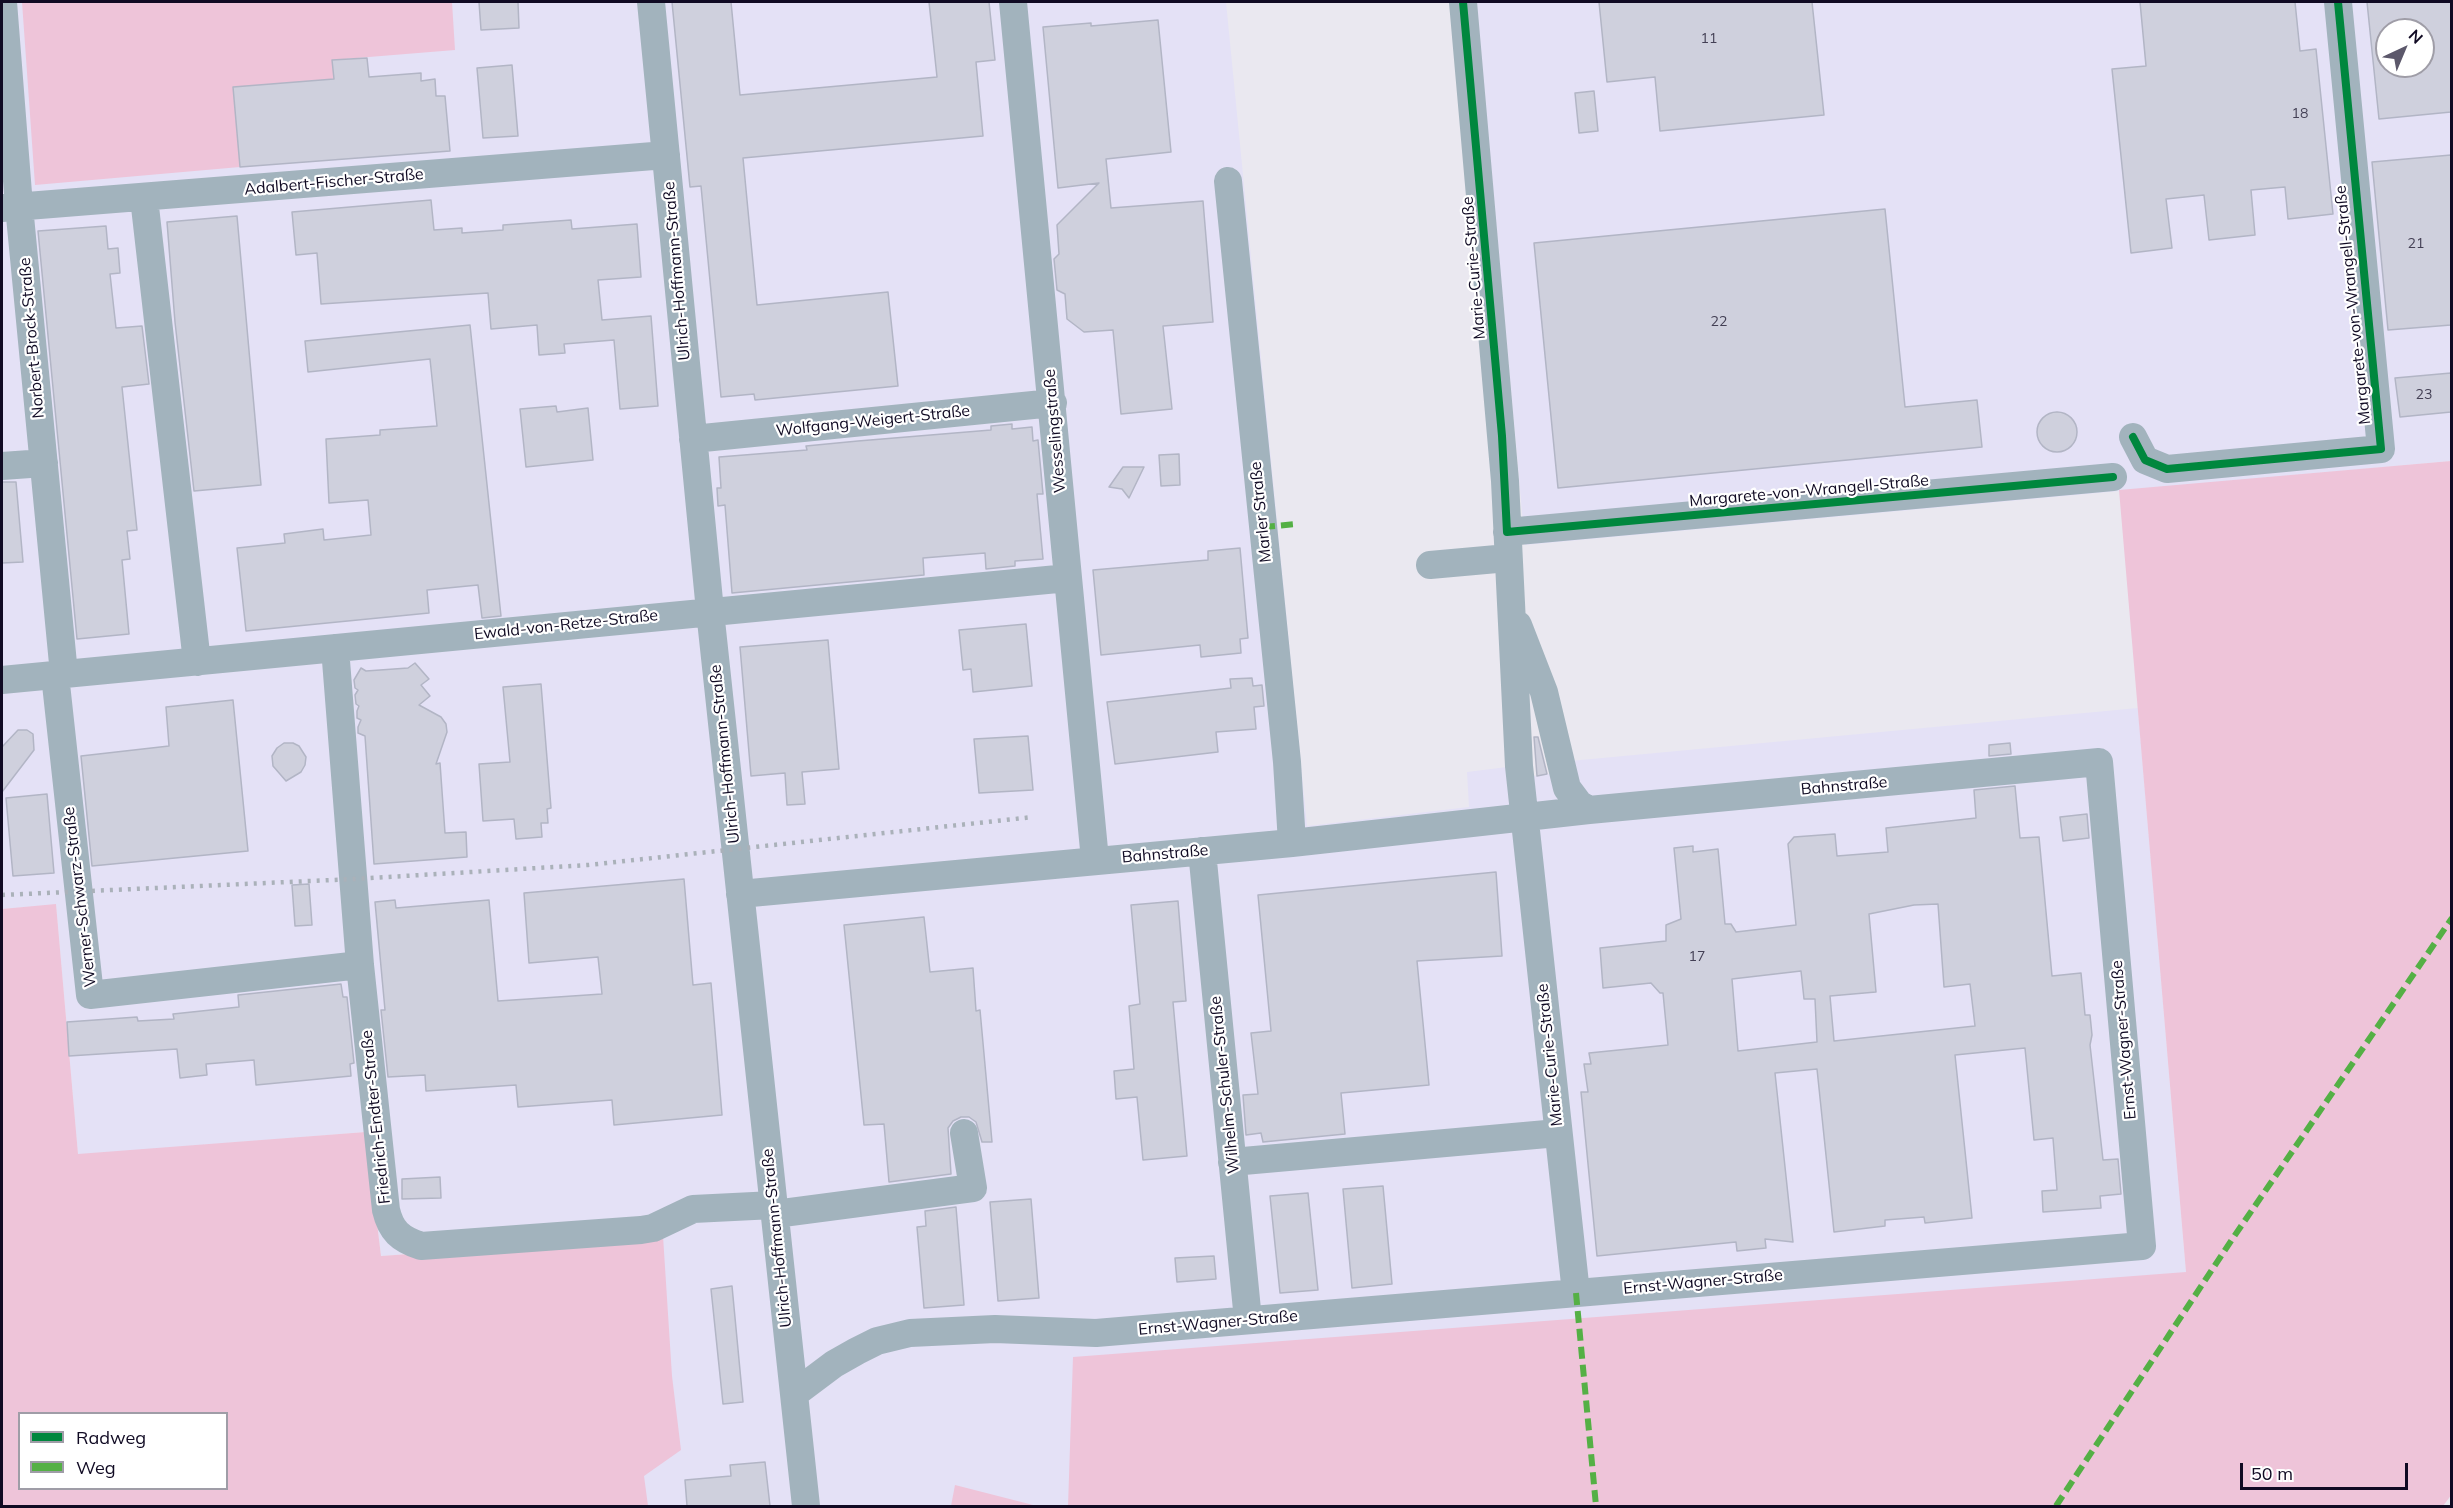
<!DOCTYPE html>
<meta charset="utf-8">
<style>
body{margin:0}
#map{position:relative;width:2453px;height:1508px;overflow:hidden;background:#eae8f0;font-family:Mulish,sans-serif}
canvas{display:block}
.frame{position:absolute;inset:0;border:3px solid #100a23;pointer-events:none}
.legend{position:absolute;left:18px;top:1412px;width:210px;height:78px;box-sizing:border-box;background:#fff;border:2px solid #9f9da7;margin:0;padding:8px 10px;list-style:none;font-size:18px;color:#100a23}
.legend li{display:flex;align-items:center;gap:12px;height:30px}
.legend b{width:30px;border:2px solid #9f9da7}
.north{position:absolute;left:2375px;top:18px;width:60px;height:60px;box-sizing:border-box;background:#fff;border:2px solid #9f9da7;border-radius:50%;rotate:44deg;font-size:16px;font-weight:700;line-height:24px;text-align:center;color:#100a23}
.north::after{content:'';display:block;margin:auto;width:21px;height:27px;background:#5c586b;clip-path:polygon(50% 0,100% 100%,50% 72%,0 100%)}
.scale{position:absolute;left:2240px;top:1463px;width:168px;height:27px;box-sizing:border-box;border:3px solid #100a23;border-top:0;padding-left:8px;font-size:18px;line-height:21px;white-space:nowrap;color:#100a23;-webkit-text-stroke:4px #fff;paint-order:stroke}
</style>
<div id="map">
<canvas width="2453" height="1508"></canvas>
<div class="frame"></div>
<ul class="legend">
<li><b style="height:8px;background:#00873e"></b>Radweg</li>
<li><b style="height:8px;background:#54b045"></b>Weg</li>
</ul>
<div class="north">N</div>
<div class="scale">50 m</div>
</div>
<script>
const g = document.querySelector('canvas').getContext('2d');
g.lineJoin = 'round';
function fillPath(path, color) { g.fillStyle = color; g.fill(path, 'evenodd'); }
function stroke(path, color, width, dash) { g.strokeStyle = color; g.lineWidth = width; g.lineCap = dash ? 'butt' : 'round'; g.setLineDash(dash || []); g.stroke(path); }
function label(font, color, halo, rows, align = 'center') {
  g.font = font + ' Mulish,sans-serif'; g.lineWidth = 4.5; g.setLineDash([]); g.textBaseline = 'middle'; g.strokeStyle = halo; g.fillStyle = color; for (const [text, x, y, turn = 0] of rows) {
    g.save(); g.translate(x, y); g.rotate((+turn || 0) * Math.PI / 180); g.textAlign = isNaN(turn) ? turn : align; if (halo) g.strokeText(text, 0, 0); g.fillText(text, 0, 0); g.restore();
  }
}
fillPath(new Path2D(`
 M2 2H1226L1307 826 1469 807 1467 772 1523 765 1525 777 1557 773 1570 761 2138 708 2186 1272 1992 1506H638L663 1236 381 1256 366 1132 78 1155 56 905 2 909Z
 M1476 2H2451V461L1525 545ZM2387 30H2423V66H2387Z`), '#e4e1f6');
fillPath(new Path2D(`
 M22 2H452L455 50 332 60 334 79 233 87 240 167 35 185Z
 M2451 461 2452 1494 2443 1506H1068L1073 1357 2186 1272 2119 490Z
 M56 904 78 1154 366 1132 381 1256 663 1236 672 1376 681 1450 644 1476 648 1506H2V909ZM20 1414H226V1488H20Z
 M955 1485 1037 1506H951Z`), '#eec4d9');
const building = new Path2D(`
 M479 2H518L519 28 481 30Z
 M672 2H731L740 95 937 77 929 2H989L995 60 976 62 983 136 743 158 757 305 888 292 898 386 755 400 754 394 721 397 701 186 690 187Z
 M1599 2H1812L1824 115 1660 131 1655 77 1607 82Z
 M2140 2H2295L2300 51 2316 49 2333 214 2288 219 2285 187 2251 190 2255 235 2209 240 2204 195 2166 199 2172 248 2131 253 2112 69 2146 66Z
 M2367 2H2451V112L2379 119ZM2387 30H2423V66H2387Z
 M1158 20 1171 152 1106 159 1111 208 1203 201 1213 322 1163 326 1172 409 1121 414 1113 330 1084 332 1067 319 1065 294 1057 290 1054 259 1059 254 1057 225 1099 183 1058 188 1043 27 1091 23V26Z
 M367 58 369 77 421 73V81L435 79 436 96H445L450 151 240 167 233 87 334 79 332 60Z
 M512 65 518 136 483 138 477 68Z
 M1594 91 1598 131 1579 133 1575 93Z
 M2451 155V325L2388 330 2372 162Z
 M431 200 434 230 462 228V233L503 230V225L571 220 572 229 637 224 641 277 598 280 602 320 651 316 658 406 620 409 614 340 564 344 565 353 539 355 537 325 491 329 488 293 321 304 317 253 296 255 292 212Z
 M1885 209 1905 407 1977 400 1982 447 1558 488 1534 243Z
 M237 216 261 485 194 491 175 322 167 222Z
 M106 226 108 249 118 248 120 273 110 274 116 328 142 326 149 384 122 387 137 530 127 531 130 559 122 560 129 634 77 639 38 231Z
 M470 325 501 616 482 618 478 585 427 590 429 613 246 631 237 548 285 543 284 534 323 529 324 540 371 535 368 500 329 503 326 439 380 435V430L437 426 430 359 308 372 305 341Z
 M2451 373V412L2400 417 2395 378Z
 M556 406 557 412 588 408 593 460 526 467 520 409Z
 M2037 432a20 20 0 1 1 40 0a20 20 0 1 1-40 0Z
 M1012 424V429L1032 427 1033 441 1038 440 1043 494H1037L1043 559 1015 561V566L986 569 985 553 923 558 924 575 732 593 725 505 718 506 717 488H721L719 457 807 450 806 446 858 441 991 430V426Z
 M1179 454 1180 485 1161 486 1159 455Z
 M1123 467H1144L1129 498 1122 489 1109 487Z
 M2 482H16L23 562 2 563Z
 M1240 548 1248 638 1240 639 1241 653 1201 657 1200 645 1101 655 1093 570 1208 560V551Z
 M1026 624 1032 686 973 692 971 669 963 670 959 630Z
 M828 640 839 769 802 772 805 804 787 805 785 773 751 776 740 647Z
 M415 663 429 679 421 685 430 696 419 705 441 717 446 724 447 732 436 764 440 763 445 833 466 832 467 857 374 864 365 736 358 733V727L361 720 357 718V711L359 706 356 704 355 695 358 690 355 688 354 680 361 668 366 671 408 668Z
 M1252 678 1253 686 1262 685 1264 706 1254 707 1256 729 1216 732 1218 752 1115 764 1107 702 1231 688 1230 679Z
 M541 684 551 808 547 809 548 823H541L542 837 516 839 514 819 483 821 479 764 510 762 503 687Z
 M233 700 248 851 92 866 81 756 169 746 166 707Z
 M18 730H27L33 734 34 750 2 792V747Z
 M1028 736 1033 790 979 793 974 739Z
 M1534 737H1538L1547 774 1537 776Z
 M284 743H293L299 746 306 757 305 765 301 772 286 781 273 766 272 756 277 748Z
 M2010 743 2011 754 1989 756V745Z
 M2015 786 2020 838 2039 837 2052 976 2081 973 2085 1015H2090L2092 1035 2090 1045 2103 1160 2118 1159 2121 1194 2100 1196 2101 1208 2043 1212 2042 1191 2057 1190 2053 1138 2034 1140 2025 1048 1955 1055 1972 1218 1925 1223 1924 1217 1885 1220V1226L1834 1232 1817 1069 1775 1073 1793 1242 1765 1239 1766 1248 1737 1251 1736 1242 1597 1256 1581 1092H1588L1584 1064H1591L1589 1053 1668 1045 1663 993H1660L1651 983 1603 988 1600 948 1666 941V925L1681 919 1674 848 1693 846V852L1718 849 1725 924H1731L1736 932 1796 925 1788 844 1794 837 1835 834 1837 856 1888 852 1886 828 1976 818 1974 790ZM1938 904 1944 987 1970 984 1975 1026 1834 1041 1830 996 1876 992 1869 914 1914 905ZM1801 971 1804 999H1815L1817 1042 1738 1051 1732 979Z
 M47 794 54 873 13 876 6 798Z
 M2087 814 2089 838 2063 841 2060 817Z
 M1496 872 1502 956 1417 961 1429 1085 1341 1093 1345 1134 1263 1142 1261 1133 1246 1135 1243 1095 1258 1094 1251 1033 1271 1031 1258 895Z
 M684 879 693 985 711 983 722 1115 614 1125 612 1100 518 1107 516 1085 426 1091 425 1075 388 1077 381 1010H385L375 902 395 900 396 908 489 900 498 1001 602 994 598 957 529 963 524 893Z
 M309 884 312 925 295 926 292 885Z
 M1178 901 1186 1001 1173 1002 1187 1156 1143 1160 1137 1097 1116 1099 1114 1071 1134 1069 1129 1006 1140 1004 1131 905Z
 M924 917 930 972 973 968 976 1011 980 1010 992 1142H982L976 1122 969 1117H961L953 1121 948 1128 951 1174 889 1182 884 1124 864 1125 844 925Z
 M341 984 343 997H347L354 1063 350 1064 351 1076 256 1085 254 1060 206 1064 207 1075 180 1078 177 1049 69 1056 67 1022 137 1017 138 1021 174 1019 173 1014 239 1007 238 995Z
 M440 1177 441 1198 402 1199V1179Z
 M1383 1186 1392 1284 1352 1288 1343 1189Z
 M1308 1193 1318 1290 1280 1293 1270 1196Z
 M1031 1199 1039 1298 998 1301 990 1202Z
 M956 1207 964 1305 924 1308 917 1227 926 1226 925 1211Z
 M1214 1256 1216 1279 1177 1282 1175 1258Z
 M732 1286 743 1402 723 1404 711 1289Z
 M765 1462 770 1506H687L685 1480 731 1476 730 1465Z`);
fillPath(building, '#cfd0dd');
stroke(building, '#b2b5c5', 1.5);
stroke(new Path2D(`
 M3 2 19 206 64 674
 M651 2 710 611 806 1506
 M1013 2 1095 860
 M1463 2 1505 481 1519 766 1576 1293
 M1228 181 1287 762 1292 843
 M144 198 197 662
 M2 208 666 155
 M2133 437 2145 460 2167 469 2381 449 2338 2
 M693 439 1053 403
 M2 466 44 463
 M1507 532 2113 477
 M1430 565 1508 558
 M1518 625 1544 692 1567 788 1579 804 1589 810
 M335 648 360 965 386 1210C391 1231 400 1239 421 1246L641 1230 653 1228 693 1209 774 1205
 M55 675 90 995 360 965
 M2 680 1068 578
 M1202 851 1248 1320
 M740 894 1292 843 1589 810 2099 762 2142 1246 1096 1333 995 1329 910 1333 877 1341 857 1351 834 1364 794 1394
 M1232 1162 1558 1133
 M775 1214 973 1188 964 1133`), '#a2b3bd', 28);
stroke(new Path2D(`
 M2 895 354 879 588 865 1033 817`), '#aab1b9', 4.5, [3, 6]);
stroke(new Path2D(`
 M1263 527 1297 524
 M1576 1293 1596 1506
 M2056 1506 2233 1238 2452 918`), '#54b045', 6, [12, 6]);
stroke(new Path2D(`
 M1463 2 1502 436 1507 532 2113 477
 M2133 437 2145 460 2167 469 2381 449 2338 2`), '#00873e', 8);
label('14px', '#433f54', null, [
 ["11",1709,39],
 ["18",2300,114],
 ["21",2416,244],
 ["22",1719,322],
 ["23",2424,395],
 ["17",1697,957]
]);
label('16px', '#100a23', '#fff', [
 ["Adalbert-Fischer-Straße",334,182,-5],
 ["Marie-Curie-Straße",1474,268,-95],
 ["Ulrich-Hoffmann-Straße",677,271,-95],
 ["Margarete-von-Wrangell-Straße",2353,305,-96],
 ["Norbert-Brock-Straße",32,338,-95],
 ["Wolfgang-Weigert-Straße",873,421,-6],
 ["Wesselingstraße",1055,431,-95],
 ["Margarete-von-Wrangell-Straße",1809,491,-5],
 ["Marler Straße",1261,512,-96],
 ["Ewald-von-Retze-Straße",566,625,-6],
 ["Ulrich-Hoffmann-Straße",725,754,-96],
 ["Bahnstraße",1844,786,-5],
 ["Bahnstraße",1165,854,-5],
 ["Werner-Schwarz-Straße",80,897,-97],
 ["Ernst-Wagner-Straße",2124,1040,-95],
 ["Marie-Curie-Straße",1550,1055,-96],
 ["Wilhelm-Schuler-Straße",1225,1085,-96],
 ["Friedrich-Endter-Straße",376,1117,-96],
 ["Ulrich-Hoffmann-Straße",777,1238,-96],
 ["Ernst-Wagner-Straße",1703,1282,-5],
 ["Ernst-Wagner-Straße",1218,1323,-5]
]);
</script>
